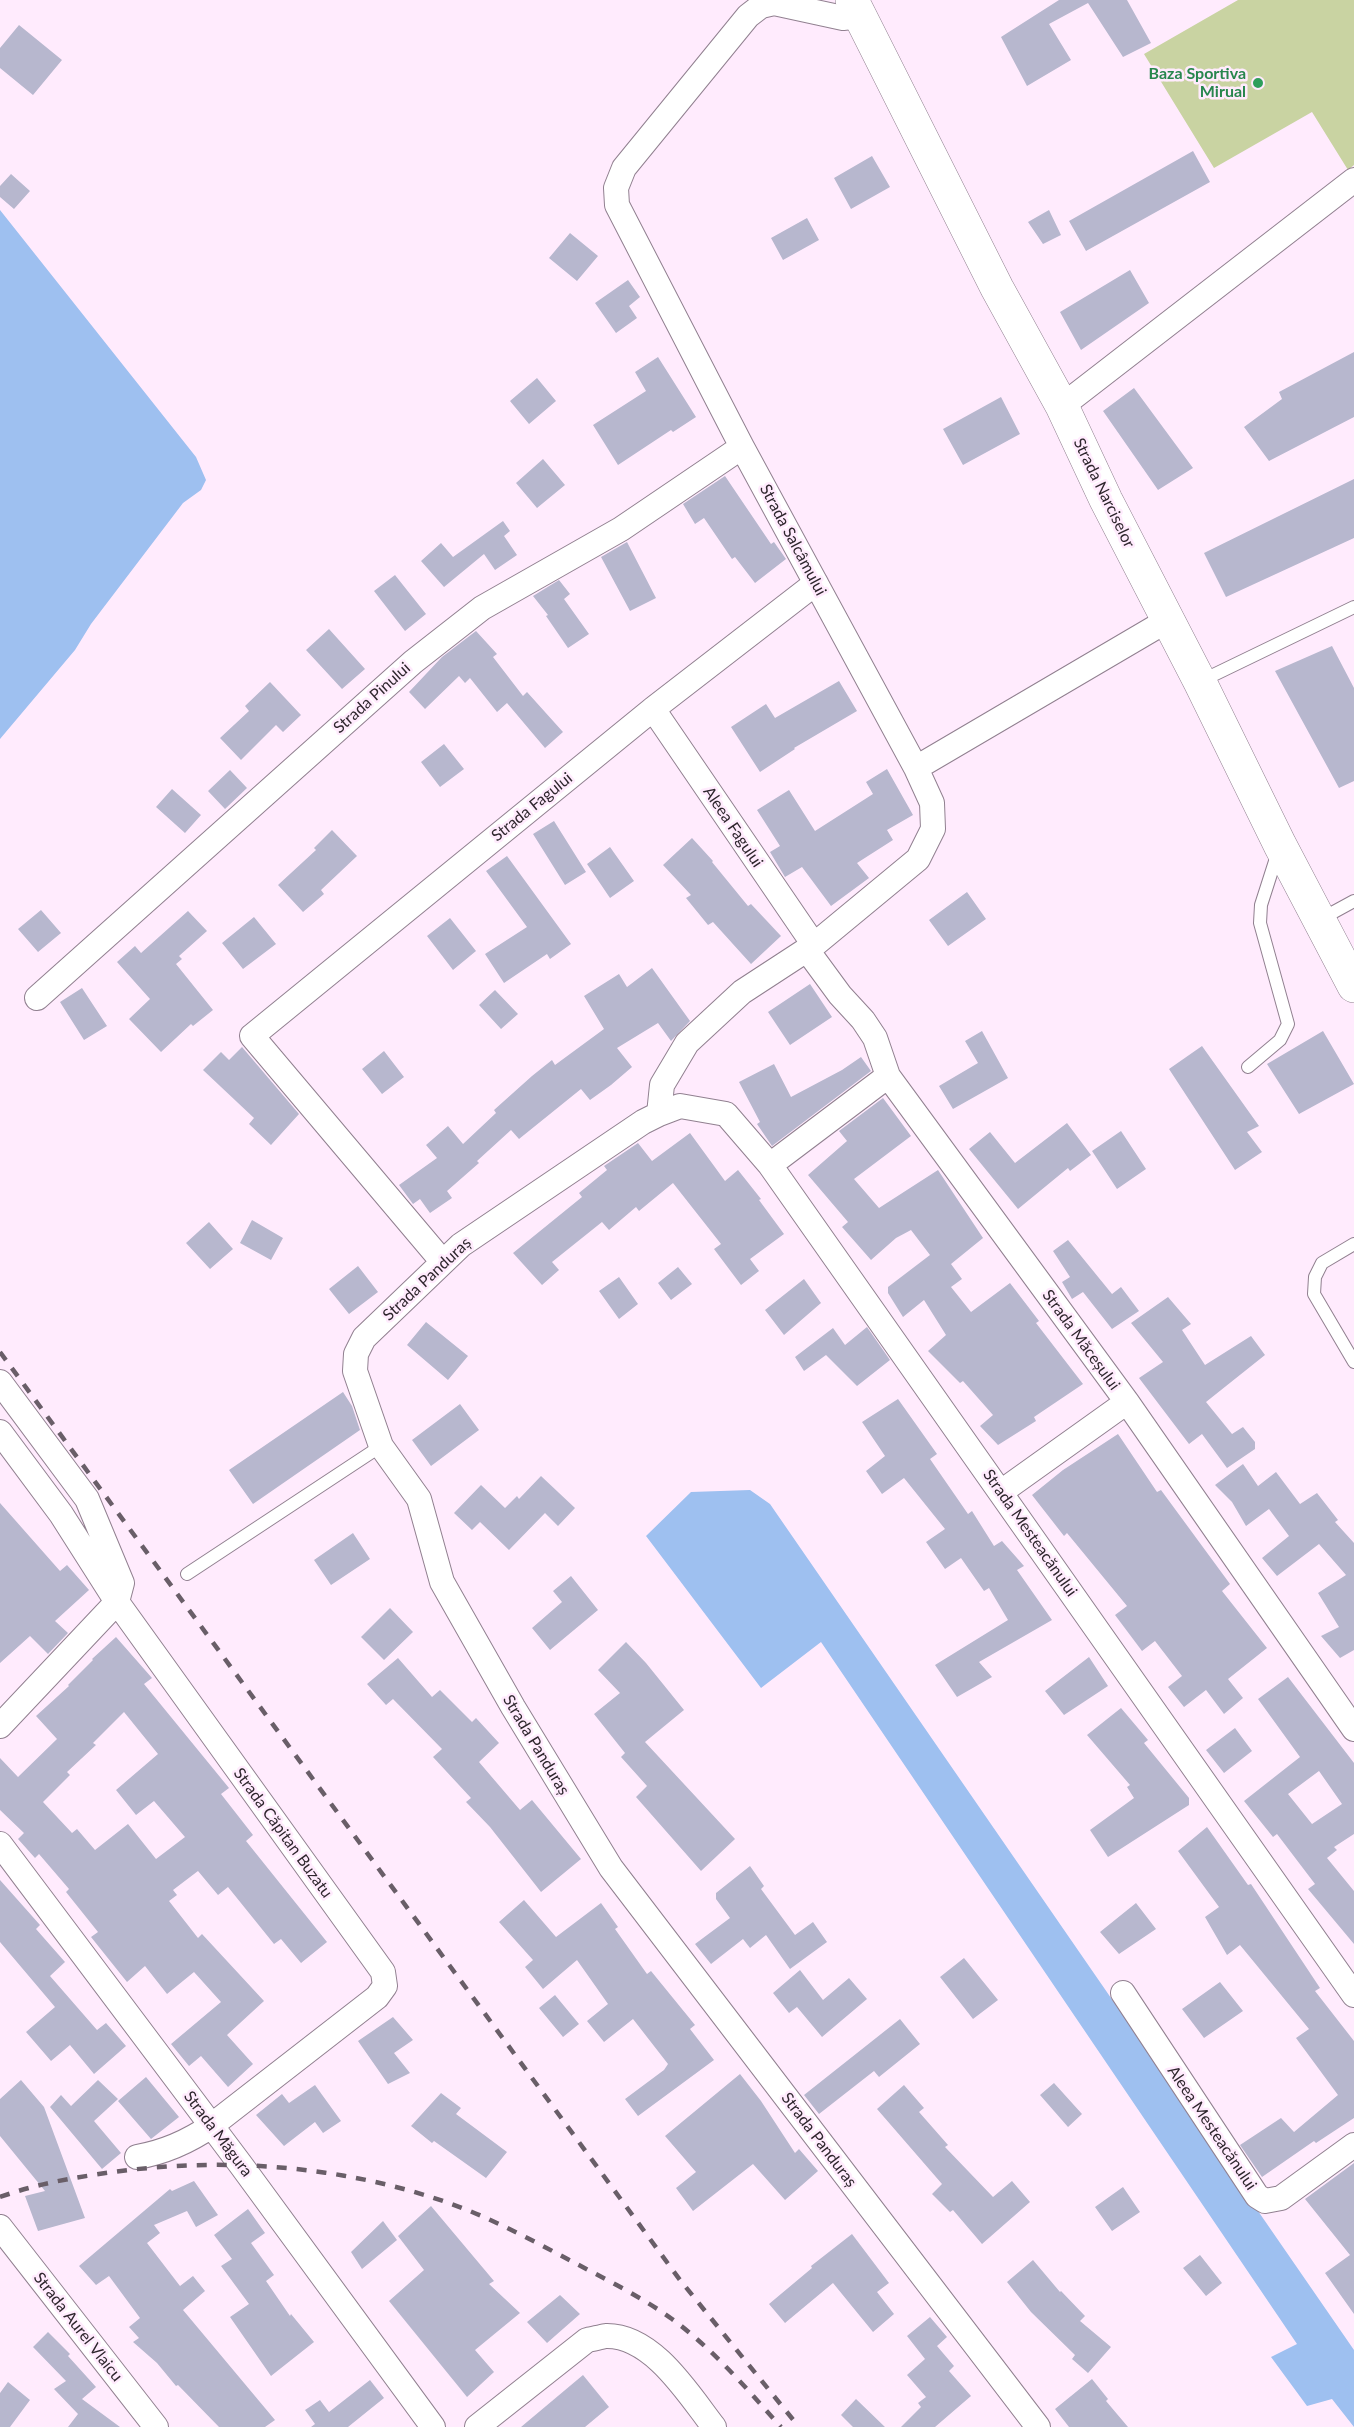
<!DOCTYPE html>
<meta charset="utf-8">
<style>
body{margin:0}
canvas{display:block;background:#ffebfd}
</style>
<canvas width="1354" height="2427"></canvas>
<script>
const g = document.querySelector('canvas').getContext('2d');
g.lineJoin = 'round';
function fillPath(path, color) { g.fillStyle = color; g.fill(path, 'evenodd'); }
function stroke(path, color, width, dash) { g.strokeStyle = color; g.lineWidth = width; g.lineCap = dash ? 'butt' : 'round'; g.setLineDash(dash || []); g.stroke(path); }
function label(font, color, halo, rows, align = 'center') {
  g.font = font + ' Lato,sans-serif'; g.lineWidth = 5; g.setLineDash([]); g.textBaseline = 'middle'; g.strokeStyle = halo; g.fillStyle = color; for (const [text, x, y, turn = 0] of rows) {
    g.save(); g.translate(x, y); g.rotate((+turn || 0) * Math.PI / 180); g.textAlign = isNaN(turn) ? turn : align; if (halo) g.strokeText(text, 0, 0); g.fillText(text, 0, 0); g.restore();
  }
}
fillPath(new Path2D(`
 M1238 0H1354V165L1348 170 1312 112 1214 168 1144 54Z`), '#c9d3a2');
fillPath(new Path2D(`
 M0 210 196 457 206 480 201 490 183 503 91 624 75 650 0 739Z
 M750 1490 770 1504 1354 2350V2427L1332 2399 1307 2406 1271 2357 1297 2344 821 1642 761 1688 646 1536 691 1492Z`), '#9ec0f0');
fillPath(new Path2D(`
 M1059 0H1127L1151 43 1123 57 1088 3 1049 24 1071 60 1027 86 1001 37Z
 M19 25 62 60 33 95 0 68V48Z
 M1193 151 1210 182 1086 251 1069 221Z
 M872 156 890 187 851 209 834 178Z
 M11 174 30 191 14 209 0 197V186Z
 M1049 210 1061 235 1043 244 1028 222Z
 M807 218 819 240 783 260 771 238Z
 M570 233 598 256 577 281 549 258Z
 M1130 270 1149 303 1081 350 1060 312Z
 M628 280 640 297 629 306 637 318 616 333 595 303Z
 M1354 352V417L1269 461 1244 427 1282 399 1279 392Z
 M658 357 696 417 673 432 671 430 618 465 593 425 646 391 635 372Z
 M537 378 556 401 529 424 510 401Z
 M1134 388 1193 468 1158 490 1103 411Z
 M1001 397 1020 434 963 465 943 429Z
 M543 459 565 485 537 508 516 483Z
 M725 476 771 544 774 542 786 559 755 583 735 557 732 559 704 518 695 524 683 504Z
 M1354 479V538L1226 597 1204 553Z
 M503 521 510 531 504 536 517 555 495 570 484 554 444 587 421 561 441 543 453 557Z
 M627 542 656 598 630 611 601 557Z
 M395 575 426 614 405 631 374 591Z
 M559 580 570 594 564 599 589 634 568 648 546 616 548 615 533 596Z
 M329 629 365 669 342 689 306 650Z
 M476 631 497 654 493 657 523 696 527 692 563 732 545 748 507 703 497 712 470 678 465 683 459 676 425 709 409 692 442 657Z
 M1332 646 1354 688V781L1339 788 1275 671Z
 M839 681 857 711 794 748 795 749 760 772 731 727 766 704 775 718Z
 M270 682 301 715 283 732 276 725 241 760 220 738 249 711 245 706Z
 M444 744 464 769 440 787 421 762Z
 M887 769 913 815 887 830 893 840 857 863 869 878 831 906 802 867 785 877 770 852 780 846 757 810 789 790 815 831 873 794 866 782Z
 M230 770 247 788 225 809 208 791Z
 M172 789 201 815 185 833 156 807Z
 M554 821 586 872 565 885 533 834Z
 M332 830 357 856 321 890 324 894 303 912 278 885 316 850 314 848Z
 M692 838 713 861 712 862 748 906 751 904 781 936 751 964 713 922 708 925 686 898 691 895 663 865Z
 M610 847 634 881 610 898 587 864Z
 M507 856 571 944 550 959 547 954 504 983 485 954 527 927 486 871Z
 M967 892 986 919 948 946 929 920Z
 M41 910 61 933 38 952 18 929Z
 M188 911 207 931 179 956 182 959 176 964 213 1010 193 1026 191 1024 161 1052 129 1019 150 999 117 962 135 946 141 953Z
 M254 917 276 944 243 969 222 943Z
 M450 918 476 951 453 970 427 936Z
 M652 968 690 1021 671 1041 658 1023 617 1048 632 1067 611 1085 590 1100 581 1089 519 1139 511 1130 477 1161 479 1163 447 1191 452 1198 430 1213 420 1199 413 1204 399 1185 437 1158 426 1145 448 1126 463 1144 496 1113 494 1110 532 1076 552 1060 555 1065 604 1029 584 996 619 974 627 987Z
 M810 984 832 1017 790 1045 768 1012Z
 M82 988 107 1026 84 1040 60 1002Z
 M495 990 518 1014 501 1029 479 1005Z
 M982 1031 1008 1078 953 1109 939 1086 978 1063 965 1041Z
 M1323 1031 1354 1084 1299 1114 1267 1064Z
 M1202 1046 1259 1126 1247 1132 1262 1152 1235 1170 1169 1069Z
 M242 1047 299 1114 271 1145 249 1124 254 1118 203 1070 221 1052 229 1060Z
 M384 1051 404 1077 382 1094 362 1069Z
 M861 1057 871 1071 772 1146 757 1124 760 1122 739 1082 774 1064 791 1097 842 1070Z
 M883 1098 911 1136 854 1179 879 1208 938 1170 983 1238 951 1264 962 1279 951 1287 971 1312 1010 1283 1039 1321 1036 1323 1083 1384 1034 1417 1036 1421 998 1445 980 1426 993 1415 963 1381 960 1383 928 1351 946 1335 924 1300 903 1317 888 1293V1287L930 1255 911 1230 896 1238 871 1260 842 1227 848 1222 808 1175 847 1141 839 1131Z
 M1067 1123 1091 1155 1070 1171 1068 1168 1018 1209 969 1149 990 1132 1015 1163Z
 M1121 1131 1146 1169 1117 1189 1092 1151Z
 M690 1133 725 1181 738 1170 761 1199 759 1200 784 1234 750 1259 759 1271 741 1285 714 1249 721 1244 673 1183 639 1211 636 1207 609 1230 602 1222 552 1262 559 1270 542 1285 513 1253 582 1197 579 1193 607 1170 604 1166 638 1143 652 1161Z
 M252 1220 283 1238 271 1260 240 1243Z
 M209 1222 233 1249 210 1269 186 1243Z
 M1068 1240 1112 1294 1121 1287 1139 1311 1112 1329 1083 1292 1072 1299 1062 1282 1070 1277 1053 1251Z
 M358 1266 378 1292 349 1314 329 1289Z
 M678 1267 692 1284 671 1300 658 1283Z
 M619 1277 638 1304 619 1319 599 1291Z
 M804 1279 821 1303 784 1335 765 1310Z
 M1168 1297 1191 1324 1182 1330 1205 1365 1251 1336 1265 1355 1206 1402 1232 1434 1243 1427 1255 1442V1449L1227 1468 1202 1434 1189 1444 1139 1378 1163 1362 1131 1323Z
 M426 1322 468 1356 448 1380 407 1345Z
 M867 1327 890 1360 857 1386 826 1355 804 1371 795 1357 833 1328 845 1345Z
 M343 1392 352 1406 360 1430 253 1504 229 1470Z
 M898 1399 937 1454 930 1459 968 1514 972 1511 994 1546 1002 1541 1024 1566 1017 1570 1052 1620 979 1662 992 1677 957 1697 935 1665 1008 1620 989 1588 984 1591 961 1558 945 1569 926 1542 945 1529 904 1478 882 1494 866 1471 885 1456 862 1422Z
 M460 1404 479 1430 431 1466 412 1440Z
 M1118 1434 1157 1492 1161 1490 1230 1584 1222 1591 1267 1648 1228 1679 1243 1698 1224 1714 1206 1690 1184 1707 1168 1687 1182 1676 1155 1641 1142 1651 1115 1615 1127 1606 1067 1533 1064 1536 1032 1495 1063 1470Z
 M1243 1464 1258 1486 1276 1472 1300 1504 1317 1493 1338 1520 1335 1522 1354 1543V1650L1340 1658 1321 1636 1339 1627 1318 1593 1346 1575 1319 1544 1277 1576 1262 1558 1289 1536 1269 1509 1246 1526 1232 1502 1215 1485Z
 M541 1476 575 1508 558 1526 545 1513 509 1550 480 1522 472 1530 454 1513 481 1485 505 1508 517 1496 519 1499Z
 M0 1503 60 1571 67 1565 89 1590 55 1621 68 1633 48 1654 30 1636 0 1663Z
 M353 1533 370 1559 331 1585 314 1560Z
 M571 1576 598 1610 550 1650 532 1628 562 1602 553 1591Z
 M390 1608 413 1632 384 1660 361 1637Z
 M116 1637 152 1678 144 1684 229 1788 221 1794 253 1835 246 1841 327 1942 301 1963 281 1939 274 1944 228 1887 218 1895 198 1871 173 1890 177 1895 169 1901 198 1938 202 1934 264 2001 227 2035 253 2064 228 2087 201 2056 189 2066 171 2044 221 2002 194 1972 167 1994 145 1966 127 1982 91 1937 98 1932 66 1892 69 1889 39 1854 35 1858 18 1839 24 1833 0 1810V1758L18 1777 57 1739 36 1716 69 1686 68 1685 93 1660 92 1659ZM124 1712 158 1754 116 1790 136 1815 154 1801 185 1837 156 1859 128 1824 95 1850 77 1829 72 1833 43 1802 70 1775 67 1772 96 1745 93 1743Z
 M626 1642 646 1663 684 1710 645 1742 735 1839 701 1871 636 1797 647 1786 621 1757 625 1753 594 1714 620 1693 598 1670Z
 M1089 1657 1108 1686 1064 1715 1045 1691Z
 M398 1658 432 1697 440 1690 472 1722 476 1718 499 1743 479 1762 520 1810 532 1800 581 1859 541 1892 490 1827 466 1802 471 1798 433 1757 442 1749 393 1699 386 1705 367 1684Z
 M1288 1677 1354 1763V1834L1334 1847 1337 1850 1327 1858 1354 1891V1944L1308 1889 1315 1884 1277 1834 1273 1837 1244 1801 1300 1757 1258 1699ZM1319 1771 1342 1804 1312 1824 1288 1794Z
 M1121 1708 1148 1740 1144 1743 1189 1798V1805L1108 1857 1090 1830 1134 1798 1127 1787 1130 1785 1087 1735Z
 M1235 1728 1252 1751 1224 1773 1206 1750Z
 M1207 1827 1248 1885 1251 1884 1320 1988 1315 1991 1354 2041V2118L1316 2143 1314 2141 1262 2177 1240 2145 1281 2118 1294 2132 1338 2095 1296 2038 1309 2029 1240 1945 1227 1955 1205 1917 1219 1907 1178 1851Z
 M750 1866 764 1886 761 1889 795 1935 813 1922 827 1942 790 1969 766 1935 750 1948 743 1939 711 1964 695 1944 730 1918 716 1899V1893Z
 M0 1880 40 1925 36 1929 65 1962 50 1976 97 2030 106 2023 126 2046 94 2074 70 2045 51 2061 26 2032 55 2007 0 1942Z
 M524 1900 556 1937 601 1903 618 1927 615 1929 647 1974 651 1971 695 2025 690 2029 714 2060 638 2116 625 2099 664 2070 668 2064 633 2019 604 2042 587 2021 608 2004 577 1960 543 1989 525 1967 533 1960 499 1922Z
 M1136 1903 1156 1929 1119 1954 1100 1932Z
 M964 1958 998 2000 973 2019 940 1977Z
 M800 1970 823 2000 849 1978 867 1999 822 2037 797 2007 789 2013 773 1993Z
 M1220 1982 1243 2011 1204 2038 1182 2009Z
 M555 1995 579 2024 563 2037 539 2008Z
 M393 2017 413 2040 394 2053 410 2073 388 2084 358 2041Z
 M900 2019 920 2044 879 2077 874 2071 819 2114 804 2095Z
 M740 2074 761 2101 795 2153 799 2149 818 2171 785 2200 753 2164 693 2211 676 2188 696 2172 665 2136Z
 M146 2077 179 2117 151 2139 118 2101Z
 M21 2080 44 2107 85 2218 38 2231 25 2196 45 2191 0 2136V2099Z
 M98 2080 118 2099 94 2121 121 2153 102 2169 50 2107 61 2095 71 2106Z
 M1054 2083 1082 2114 1068 2127 1040 2095Z
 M315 2085 341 2121 323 2133 315 2122 284 2146 256 2115 282 2094 289 2103Z
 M904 2085 924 2108 919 2112 948 2145 945 2147 993 2197 1012 2181 1030 2202 982 2244 953 2210 950 2212 932 2194 942 2184 877 2109Z
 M441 2093 461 2108 456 2114 507 2152 486 2178 434 2141 432 2143 411 2126Z
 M1354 2163V2314L1325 2273 1350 2255 1305 2199Z
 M194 2181 218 2215 196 2227 187 2211 154 2225 160 2233 147 2243 180 2286 193 2276 205 2291 183 2310 275 2420 265 2427H219L178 2385 176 2386 157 2363 133 2342 139 2338 129 2327 140 2318 109 2276 96 2285 79 2266 170 2189 172 2191Z
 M1123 2187 1140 2212 1112 2231 1095 2207Z
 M431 2206 494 2281 489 2284 520 2313 475 2350 494 2372 467 2397 389 2301 424 2270 398 2236Z
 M248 2209 265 2233 251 2243 274 2275 266 2281 290 2316 291 2314 314 2342 271 2376 230 2317 249 2304 221 2266 232 2259 214 2235Z
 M383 2221 397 2240 362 2269 351 2252Z
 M852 2234 889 2283 877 2292 894 2314 873 2332 833 2283 785 2323 769 2304 812 2268 811 2266Z
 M1200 2255 1222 2283 1206 2296 1183 2268Z
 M1033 2260 1060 2292 1061 2291 1085 2316 1080 2321 1111 2347 1088 2373 1072 2359 1075 2355 1031 2312 1007 2282Z
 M560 2295 580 2314 547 2343 527 2322Z
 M930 2317 947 2337 937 2346 954 2366 949 2371 971 2396 935 2427H901L921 2407 918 2403 926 2397 907 2375 925 2359 907 2336Z
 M48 2332 70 2354 68 2356 96 2387 82 2399 120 2427H68L78 2414 54 2389 66 2381 33 2347Z
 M583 2375 609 2407 585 2427H521Z
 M1092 2379 1108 2399 1106 2401 1128 2427H1069L1055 2409Z
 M370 2380 384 2398 348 2427H311L315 2424 305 2410 320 2400 329 2412Z
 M8 2382 30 2400 10 2427H0V2393Z
 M856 2399 885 2427H853L841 2415Z`), '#b7b7ce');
const lane = new Path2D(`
 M1201 681 1354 607
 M1321 919 1354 901
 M1248 1067 1280 1040 1288 1024 1260 923 1261 905 1278 852
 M1354 1244 1322 1263 1315 1277 1314 1294 1354 1362
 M187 1574 381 1446`);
const street = new Path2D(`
 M1062 406 1354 180
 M653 709 814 945
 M916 768 1168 620
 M807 950 840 995 863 1020 875 1038 888 1076
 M37 998 413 662 482 608 621 529 742 447
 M659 1114 662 1085 687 1043 742 992 814 945 918 859 933 829 932 803 916 768 742 447 617 205 616 188 624 168 748 16 761 6 774 3 843 18 860 16
 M770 1165 888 1076 1127 1402 1354 1729
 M442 1261 252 1036 653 709 816 583
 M0 1382 87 1499 122 1583 117 1602 0 1726
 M0 1432 61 1514 117 1602 383 1972 385 1986 377 1997 211 2126C188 2142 165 2152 137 2157
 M1001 1492 1127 1402
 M0 1844 241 2165 433 2427
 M1123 1993 1257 2196 1265 2201 1281 2198 1354 2145
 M0 2227 156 2427
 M477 2427 587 2340C593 2339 600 2337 606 2336 653 2335 689 2395 714 2427
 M1038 2427 611 1868 513 1707 442 1582 419 1499 381 1446 355 1371 356 1354 364 1338 461 1245 643 1122 659 1114 680 1106 726 1114 770 1165 1354 1995`);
const secondary = new Path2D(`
 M852 0 997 288 1062 406 1106 500 1200 682 1280 845 1354 986`);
stroke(lane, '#918090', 14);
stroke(street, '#918090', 26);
stroke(secondary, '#918090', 34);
stroke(lane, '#fff', 12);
stroke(street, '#fff', 24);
stroke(secondary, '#fff', 33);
stroke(new Path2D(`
 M0 1352 680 2280 799 2427
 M0 2197C31 2186 60 2180 93 2175 210 2156 333 2163 446 2202 492 2218 535 2242 577 2264 609 2281 643 2298 672 2319 713 2349 747 2389 781 2427`), '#695e68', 4.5, [10, 10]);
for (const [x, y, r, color] of [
 [1258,83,6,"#2e9e5b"]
]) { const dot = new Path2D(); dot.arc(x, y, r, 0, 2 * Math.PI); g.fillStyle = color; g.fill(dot); stroke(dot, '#ffebfd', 2); }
label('bold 16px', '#27864d', '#ffebfd', [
 ["Baza Sportiva",1246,74],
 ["Mirual",1246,92]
], 'right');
label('16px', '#2e262d', '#ffebfd', [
 ["Strada Narciselor",1104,493,64],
 ["Strada Salcâmului",793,540,62],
 ["Strada Pinului",372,698,-42],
 ["Strada Fagului",532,807,-39],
 ["Aleea Fagului",733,827,56],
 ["Strada Panduraș",427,1279,-43],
 ["Strada Măceșului",1081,1340,54],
 ["Strada Mesteacănului",1030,1533,55],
 ["Strada Panduraș",536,1745,59],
 ["Strada Căpitan Buzatu",283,1833,54],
 ["Aleea Mesteacănului",1212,2128,56],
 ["Strada Măgura",218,2134,53],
 ["Strada Panduraș",819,2140,53],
 ["Strada Aurel Vlaicu",78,2327,52]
]);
</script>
